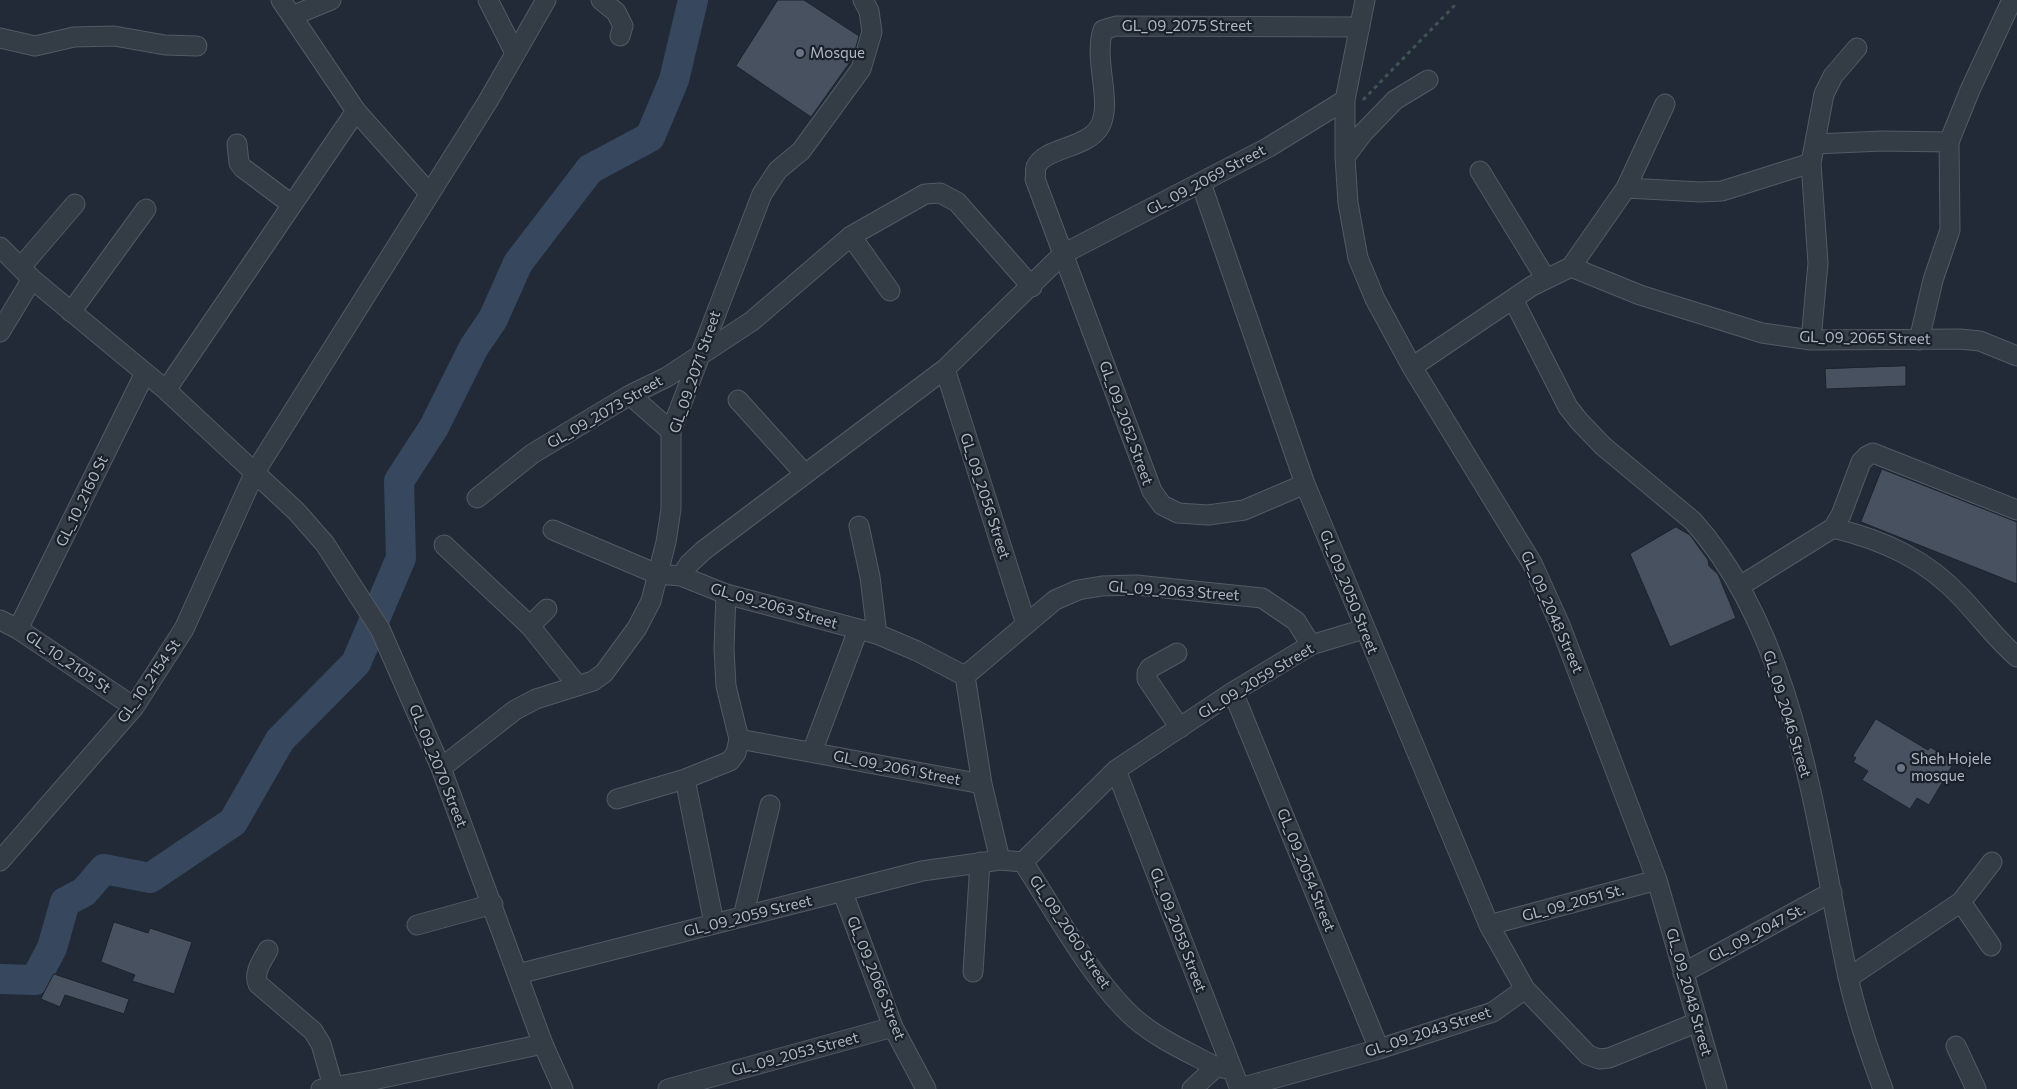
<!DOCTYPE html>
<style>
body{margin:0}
canvas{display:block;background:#212a36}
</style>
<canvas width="2017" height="1089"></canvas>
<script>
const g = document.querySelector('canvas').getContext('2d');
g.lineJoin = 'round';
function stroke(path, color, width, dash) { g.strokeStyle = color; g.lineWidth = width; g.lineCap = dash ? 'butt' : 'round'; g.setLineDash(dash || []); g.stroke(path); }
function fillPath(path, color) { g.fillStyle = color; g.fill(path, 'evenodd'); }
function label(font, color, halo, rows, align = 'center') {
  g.font = font + ' Commissioner,sans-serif'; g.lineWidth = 4.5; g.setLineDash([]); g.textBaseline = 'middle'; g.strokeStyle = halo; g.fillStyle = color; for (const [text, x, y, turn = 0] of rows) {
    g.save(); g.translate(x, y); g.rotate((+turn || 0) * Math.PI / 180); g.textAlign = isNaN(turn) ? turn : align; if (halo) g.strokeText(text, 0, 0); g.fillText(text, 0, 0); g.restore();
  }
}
stroke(new Path2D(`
 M0 979 35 980 52 948 65 902 84 892 104 869 150 878 233 822 280 740 356 663 401 558 399 481 434 427 474 347 493 319 518 263 590 169 650 137 674 80 693 0`), '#37475e', 30);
const building = new Path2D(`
 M778 0H804L859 36 853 58 811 117 736 66Z
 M1906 366V386L1826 389 1825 369Z
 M1882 469 2017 522V584L1861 522Z
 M1676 527 1690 535 1708 560 1709 566 1718 574 1736 618 1670 647 1630 554Z
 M1876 719 1928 750 1930 747 1955 761 1929 805 1917 798 1910 809 1862 780 1868 771 1853 762 1856 758 1853 756Z
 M114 922 148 933 150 928 192 942 174 994 132 981 135 975 101 962Z
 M54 974 129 999 124 1014 65 995 60 1007 41 999Z`);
fillPath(building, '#475160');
stroke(building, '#1c232d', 1);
const street = new Path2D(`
 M281 0 356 111 430 194
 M488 0 515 53
 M601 0 616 12 623 26 620 36
 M1365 0 1345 100V157L1348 203 1358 258 1375 299 1412 367 1532 563 1560 625 1657 880 1717 1089
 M292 16 331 0
 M0 38 35 46 74 37 114 36 165 45 197 46
 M237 144 239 163 243 168 291 204
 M1815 144 1882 141 1949 142
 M1345 157 1363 133 1395 100 1428 80
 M1480 171 1546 279
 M1201 183 1305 484 1489 925 1525 989 1588 1055 1599 1059 1609 1058 1698 1022
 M1626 188 1701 192 1722 191 1811 163
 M851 236 890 291
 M0 247 32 279 166 390 297 512 325 544 380 629 441 768 543 1044 563 1089
 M21 267 75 204
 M1571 267 1640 295 1762 333 1811 340 1960 339 1980 341 2017 356
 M1513 299 1568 407 1579 421 1603 446 1693 521C1798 638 1816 829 1848 977 1857 1016 1869 1052 1883 1089
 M71 312 146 209
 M0 332 32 279
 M1811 340 1818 263 1811 163 1824 94 1833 76 1857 48
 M1919 340 1933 280 1950 230 1949 142 1970 90 2012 0
 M1412 367 1532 286 1571 267 1626 188 1665 104
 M945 369 1026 624
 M166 390 356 111
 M630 395 671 431
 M738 400 804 473
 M1305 484 1244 510 1208 515 1178 513 1162 505 1152 491 1035 179C1036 175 1035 170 1036 167 1044 147 1088 149 1100 126 1113 102 1093 60 1103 30L1116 26 1360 27
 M477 498 532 454 630 395 667 377 752 321 851 236 925 194 940 193 957 202 1032 287
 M859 526 870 577 877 634
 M1833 528 1841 515 1861 462 1867 456 1873 453 2017 510
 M553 530 657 574 681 576 726 594 877 634 917 651 965 676
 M444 545 530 626 578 686
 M681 576 689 564 704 550 945 369 1063 254 1269 147 1345 100
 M1740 586 1833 528C1884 540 1927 560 1962 598 1981 618 1996 639 2017 657
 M0 620 18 629 134 707
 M530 626 547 609
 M18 629 145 373
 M1177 653 1150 668 1147 673V679L1180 728
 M965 676 1055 600 1078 590 1102 586 1136 585 1262 598 1296 621 1311 645
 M965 676 982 784 1000 860
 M1233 692 1379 1049
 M739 739 982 784
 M812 752 858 630
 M441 768 515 710 536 699 593 681 604 673 637 628 651 601 666 542 671 509V431L762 194 778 170 801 151 861 69 872 32 869 11 863 0
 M1116 770 1240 1089
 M685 779 714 923
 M617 799 685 779 730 761 736 753 739 739 726 686 724 648 726 594
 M0 861 134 707 184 629 255 472 488 101 546 0
 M1023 862 1116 770 1233 692 1311 645 1364 629
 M1023 862C1055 911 1092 980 1134 1018 1158 1039 1188 1052 1216 1067
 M843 893 893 1027 926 1089
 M1961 902 1992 862
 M743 917 770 805
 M417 925 493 904
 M1489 925 1657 880
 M268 950C263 960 253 972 258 984L313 1031 321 1044 333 1086
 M973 972 980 862
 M1683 973 1832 892
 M518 974 922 871 1000 860 1023 862
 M1848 978 1961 902 1991 946
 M1956 1046 1976 1089
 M1240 1088 1379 1049 1493 1012 1525 989
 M321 1089 373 1080 543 1044
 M668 1089 893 1027
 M1192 1089 1216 1067 1228 1069`);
stroke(street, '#525a64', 21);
stroke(new Path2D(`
 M1363 100 1455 5`), '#415254', 3, [4, 4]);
stroke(street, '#343c46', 19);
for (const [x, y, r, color] of [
 [800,53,5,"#6b7280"],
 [1901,768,5,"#6b7280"]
]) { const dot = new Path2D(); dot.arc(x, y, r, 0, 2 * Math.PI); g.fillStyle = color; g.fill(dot); stroke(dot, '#1a212b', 2); }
label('15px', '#afb7c3', '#1a212b', [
 ["GL_09_2075 Street",1187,26],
 ["GL_09_2069 Street",1206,180,-28],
 ["GL_09_2065 Street",1865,338,1],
 ["GL_09_2071 Street",695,372,-71],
 ["GL_09_2073 Street",605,412,-30],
 ["GL_09_2052 Street",1126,423,70],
 ["GL_09_2056 Street",985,496,72],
 ["GL_10_2160 St",82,501,-64],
 ["GL_09_2063 Street",1174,591,4],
 ["GL_09_2050 Street",1349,592,68],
 ["GL_09_2063 Street",774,606,16],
 ["GL_09_2048 Street",1552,612,66],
 ["GL_10_2105 St",68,662,34],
 ["GL_10_2154 St",149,681,-55],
 ["GL_09_2059 Street",1256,681,-31],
 ["GL_09_2046 Street",1787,714,73],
 ["GL_09_2070 Street",438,766,68],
 ["GL_09_2061 Street",897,768,11],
 ["GL_09_2054 Street",1306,870,68],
 ["GL_09_2051 St.",1573,903,-15],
 ["GL_09_2059 Street",748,916,-14],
 ["GL_09_2058 Street",1178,930,69],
 ["GL_09_2060 Street",1070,932,56],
 ["GL_09_2047 St.",1757,933,-28],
 ["GL_09_2066 Street",876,978,68],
 ["GL_09_2048 Street",1689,992,74],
 ["GL_09_2043 Street",1428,1032,-18],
 ["GL_09_2053 Street",795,1054,-15]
]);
label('15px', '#afb7c3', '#1a212b', [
 ["Mosque",810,53],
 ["Sheh Hojele",1911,759],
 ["mosque",1911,776]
], 'left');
</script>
